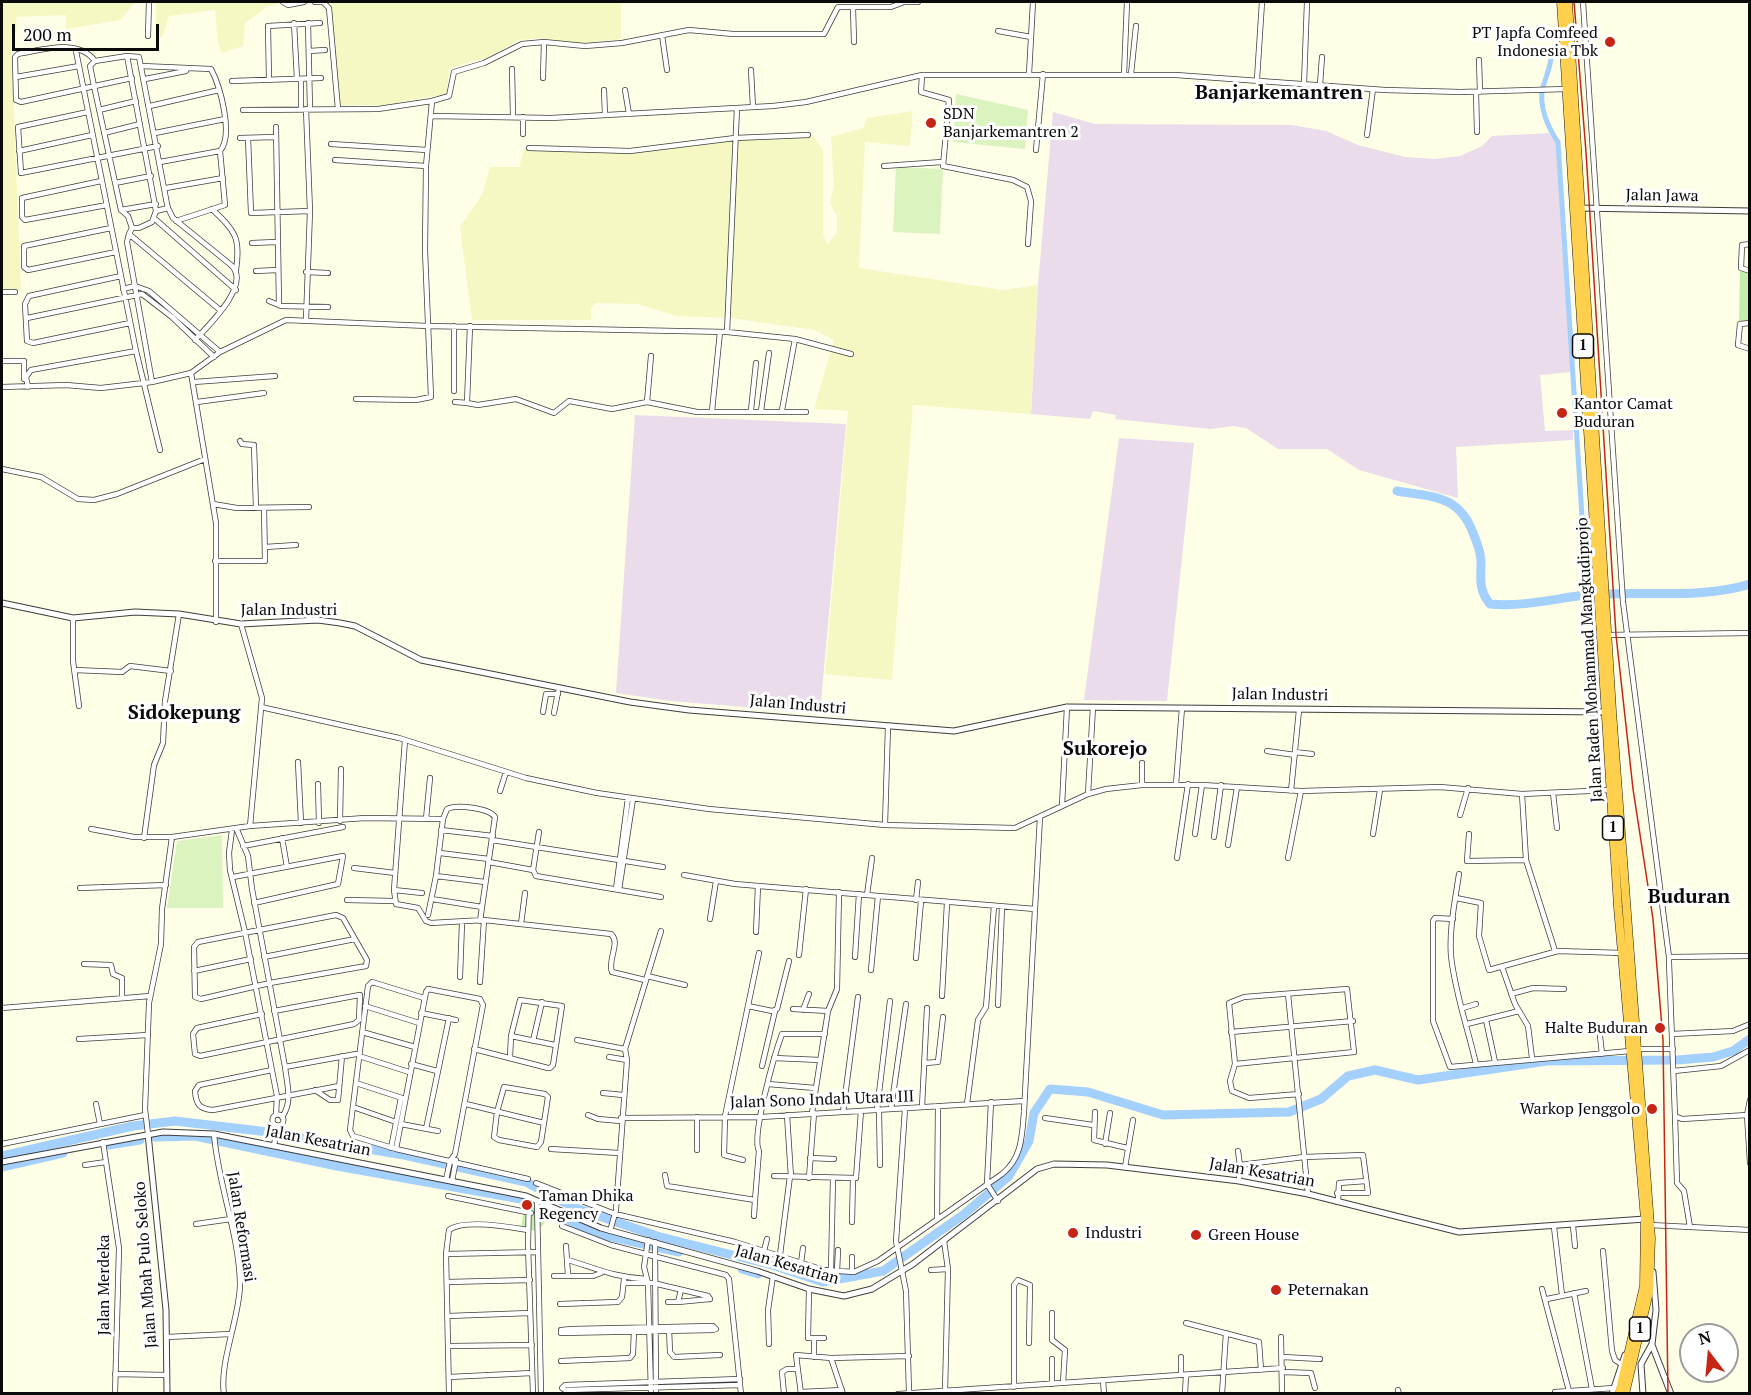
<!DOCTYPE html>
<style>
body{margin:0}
#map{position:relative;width:1751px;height:1395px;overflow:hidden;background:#fffee6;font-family:"PT Serif",serif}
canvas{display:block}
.frame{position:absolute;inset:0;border:3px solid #0a0a0a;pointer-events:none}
.north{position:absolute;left:1679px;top:1323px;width:60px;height:60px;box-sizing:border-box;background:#fff;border:2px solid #9d9d9d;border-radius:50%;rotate:344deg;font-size:16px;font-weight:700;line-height:24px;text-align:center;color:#0a0a0a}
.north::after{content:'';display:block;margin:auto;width:21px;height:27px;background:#c62515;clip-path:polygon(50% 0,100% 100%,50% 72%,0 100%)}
.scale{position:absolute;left:12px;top:24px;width:147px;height:27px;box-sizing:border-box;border:3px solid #0a0a0a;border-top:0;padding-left:8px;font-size:18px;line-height:21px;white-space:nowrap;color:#0a0a0a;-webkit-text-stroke:4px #fff;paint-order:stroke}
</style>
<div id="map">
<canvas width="1751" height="1395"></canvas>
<div class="frame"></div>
<div class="north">N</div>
<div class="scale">200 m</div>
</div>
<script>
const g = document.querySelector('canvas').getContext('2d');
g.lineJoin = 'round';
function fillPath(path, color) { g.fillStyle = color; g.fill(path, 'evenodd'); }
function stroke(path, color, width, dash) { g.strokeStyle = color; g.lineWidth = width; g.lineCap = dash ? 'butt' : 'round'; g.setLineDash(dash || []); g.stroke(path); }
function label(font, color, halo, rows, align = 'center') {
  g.font = font + ' "PT Serif",serif'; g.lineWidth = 6; g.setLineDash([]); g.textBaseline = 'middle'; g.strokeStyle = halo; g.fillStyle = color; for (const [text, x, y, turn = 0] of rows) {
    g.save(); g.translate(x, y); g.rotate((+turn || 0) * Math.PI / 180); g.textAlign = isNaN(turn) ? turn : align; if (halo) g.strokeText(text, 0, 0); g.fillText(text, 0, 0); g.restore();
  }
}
fillPath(new Path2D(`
 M1053 112 1095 124 1292 125 1326 131 1358 145 1405 157 1435 159 1460 156 1482 146 1492 136 1549 133 1558 143 1571 372 1540 375 1545 431 1573 430V440L1456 447 1458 498 1359 470 1327 449H1278L1246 428 1233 426 1210 429 1115 419 1116 415 1093 411 1090 419 1031 414 1038 285Z
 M635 415 846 424 820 713 671 701 616 693Z
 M1119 438 1194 443 1167 701 1084 700Z`), '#eadcea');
fillPath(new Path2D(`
 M2 2H135L121 20 66 29V15L16 17 17 31 11 35 21 291H2Z
 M156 2H284L267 7 245 23 243 46 222 53 218 43 215 10 169 16 162 37 156 41Z
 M326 2H621V39L579 44 539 38 519 40 489 57 449 68 447 94 384 105H340L331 4Z
 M913 111 910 146 865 142 859 268 1003 290 1038 285 1031 414 913 405 892 680 825 674 848 411 814 409 834 340 815 330 730 318 677 316 637 304 595 303 591 309V320H472L460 227 482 195 490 167H519L525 147 630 152 749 137 813 135 823 151V233L827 245 837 232V216L830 203 834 187 831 137 863 128 867 118Z`), '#f5f8c3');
fillPath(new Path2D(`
 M1740 271 1749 272V321L1739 323Z
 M526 1197 557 1210 537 1231 521 1229Z`), '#c5edac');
fillPath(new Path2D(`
 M956 94 1028 110 1025 149 953 142Z
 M896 167 943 169 940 234 893 232Z
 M222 835 223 908H167L177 841Z`), '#daf3bf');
stroke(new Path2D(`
 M1552 49C1552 64 1547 73 1543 87 1538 105 1548 128 1558 142L1587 595`), '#a4d0fd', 5);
stroke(new Path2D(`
 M1397 491C1433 497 1459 495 1473 533 1477 542 1480 550 1481 560 1481 579 1478 589 1490 604 1523 607 1553 599 1585 595 1639 590 1698 600 1750 584
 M155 1137 195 1136 337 1166 521 1199 553 1212 594 1233 679 1252
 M109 1145 140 1140
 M2 1156 133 1126 175 1121 260 1131 404 1155 526 1182 573 1207 657 1236 772 1265 823 1282 883 1271 963 1215 1009 1176 1029 1141 1034 1113 1050 1089 1088 1092 1163 1115 1289 1112 1321 1099 1348 1076 1375 1070 1418 1080 1547 1061 1677 1060 1713 1057 1733 1051 1750 1039
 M2 1167 63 1153
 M742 1269 758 1274`), '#a4d0fd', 9);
const minor = new Path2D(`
 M283 2 288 5 304 2
 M315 2H323L329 8 338 109
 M1583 2 1623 602 1669 957
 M853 8 854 42
 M294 23 297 79
 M308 23 310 109
 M998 31 1031 37
 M662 35 667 70
 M148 36 149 2
 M76 51 136 351 160 450
 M309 51 325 50
 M127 56 156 211 152 222 139 228H132
 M1479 60 1480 92
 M95 61C78 38 42 50 18 54L15 57 16 100 21 102 132 78
 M142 66 211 69C220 86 234 135 220 151
 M512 69 513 117
 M751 70 753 107
 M1029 74 1033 2
 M1124 74 1127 2
 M1131 74 1136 26
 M922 75 921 92 949 100 943 166 1013 180 1027 187 1031 201 1028 244
 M16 77 79 66
 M543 78 544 42
 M145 79 186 71
 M1257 79 1262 2
 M269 80 268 26 320 23
 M232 81 321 78
 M1304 84 1307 2
 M1320 85 1322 57
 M604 90 605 115
 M625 90 629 114
 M1476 92 1477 132
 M432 101 449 96 454 72 484 63 522 44 544 42 585 46 622 43 689 30 733 34H824L838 7H891L904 2H918
 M150 106 219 90
 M301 109V79
 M306 109 310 211 306 320
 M99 110 136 101
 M243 110 378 109 432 101 426 166 425 250 431 397 416 400 356 399
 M88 112 18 127 21 173 158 146
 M431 116 551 118 773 106 806 102 922 75H1176L1385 90 1461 92 1567 89
 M523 117V134
 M276 127 279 305
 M104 133 140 124
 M155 133 225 119
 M1367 135 1373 89
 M240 138 275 137
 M248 138 251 213 310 211
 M331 144 427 150
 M529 148 630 151 735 138 808 135
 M1036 150 1043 74
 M19 151 92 135
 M335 160 426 166
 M160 162 220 151 225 205 176 221
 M884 166 942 162
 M101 181 22 198V217L25 220 107 205
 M115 183 151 176
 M166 188 223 178
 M168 208 173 218 231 265C252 284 209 325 195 340
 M212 209C235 231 241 237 236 270
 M121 210 156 204
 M156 211 168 208 167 204 139 57 127 56 95 61 90 66 94 86 121 210 128 216 132 228 129 234 220 310
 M155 219 236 290
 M111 228 24 246V267L28 270 116 252
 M129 234 127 242 152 382
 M252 243 276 242
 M1750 244 1742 245 1741 268 1750 271
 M256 271 277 270
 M306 272 328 273
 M121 276 29 296 25 304 27 341 33 343 130 323
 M123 289 135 286 149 291 220 352
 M2 292H15
 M269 301 281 306 328 307
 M27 318 142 294 172 317 214 357
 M1750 323 1740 324 1738 345 1750 349
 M454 326V391
 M727 332 737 108
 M2 361H24V379
 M191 373 216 523V622
 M194 382 275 376
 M2 387 66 385 101 388 152 382 191 373 220 352 286 320 428 326 727 332 795 339 851 354
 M28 387 26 377 31 370 136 351
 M197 402 264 393
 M455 402 467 403 470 326
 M647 402 651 356
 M467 403 478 405 516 399 554 413 569 401 612 409 647 402 697 412H806
 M751 410 756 363
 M782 410 795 339
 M712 411 720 332
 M761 411 769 353
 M240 441 242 444 254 445 256 508
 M2 469 41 477 78 499 94 500 117 494 205 459
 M213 504 237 508 309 507
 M265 547 296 545
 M215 561H265L264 508
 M73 618V661L79 706
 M241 624 262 698 250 826
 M1607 635 1750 633
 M75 670 122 672 130 666 171 671
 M261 707 399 738 526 778 597 793 709 809 885 825 1015 828 1088 794 1106 789 1142 785H1202L1301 791 1440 787 1522 794 1611 790
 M543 712 546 694H558
 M554 713 558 692
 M165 716 217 717
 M405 740 394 890 396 904 418 908 426 921 431 923 484 920 611 934C621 943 607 960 612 972L645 980
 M1267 751 1295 755
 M1295 752 1312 754
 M298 762 301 823
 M1142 763V785
 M318 784 319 823
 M1176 784 1182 708
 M500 791 506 772
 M1291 791 1299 710
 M1553 793 1557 828
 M1088 794 1093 707
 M1522 794 1526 860 1555 951
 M1062 805 1067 707
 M1460 815 1468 788
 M426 819 430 778
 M340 821 341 769
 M885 825 888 726
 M91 829 134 837H172
 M232 830 229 853 230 870 245 932 277 1096 276 1115
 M237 830 248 856 252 889 285 1067C287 1084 293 1102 282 1117
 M441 830 493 836
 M539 832 533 870 536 876 661 897
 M1195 834 1202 785
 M1373 834 1380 790
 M1469 834 1467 861 1526 860
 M1214 837 1221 785
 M144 838 154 765 163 743 165 701 179 614
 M282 838 287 867
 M492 840 663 867
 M1228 845 1237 787
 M243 846 343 827
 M440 853 489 859
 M1177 858 1188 784
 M1288 858 1301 791
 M489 862 533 870
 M354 868 395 873
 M1459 874C1455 901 1449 929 1451 956 1455 993 1468 1029 1476 1064
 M684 875 735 884 1035 909
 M436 876 485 882
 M233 877 343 856 338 884 254 903
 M80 888 166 885
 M616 889 628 798
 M394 890 422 893
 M619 890 633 799
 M867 895 872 858
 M1456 898 1481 903 1479 936 1489 970 1558 951 1622 953
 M432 899 482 907
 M347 900 394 901
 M916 900 918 882
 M336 915 343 918 367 960 366 966 270 983 201 999 195 997 194 947 198 942Z
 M428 915 436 876 443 819 447 809C456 804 489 808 495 817L480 921
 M710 919 716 881
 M1453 919 1435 918 1433 921V1021L1450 1067 1630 1051
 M521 924 525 893
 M756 932 758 886
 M799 955 806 889
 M1750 956 1669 957V962L1675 1116 1682 1119 1747 1115 1750 1100
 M264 957 355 939
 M855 957 859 894
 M916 958 921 901
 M84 964 111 965 113 974 122 978V997
 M1502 967 1515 1004 1528 1026 1532 1058
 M871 970 878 896
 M194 971 251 959
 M647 976 685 985
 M460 977 462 923
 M480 982 484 920
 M1288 994 1308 1194
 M1511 994 1533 988 1564 989
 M942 996 947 903
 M424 998 372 982 368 986 350 1130 353 1136 396 1149 528 1179
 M998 1005 1002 907
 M365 1006 419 1023
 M748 1006 772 1011 777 1009 789 961
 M2 1008 150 996
 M1463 1008 1476 1004
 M793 1009 828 1011
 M803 1010 809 994
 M421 1013 456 1020
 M262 1014 197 1028 193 1034 195 1054 200 1056 354 1024 359 1020 360 995 354 996 274 1011
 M1486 1020 1495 1062
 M1467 1024 1519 1011
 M362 1032 415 1047
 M1231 1032 1353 1021
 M1672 1034 1733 1031 1750 1024
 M511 1036 555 1045
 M1600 1036 1602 1054
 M79 1039 148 1035
 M577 1040 625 1049
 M533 1041 542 1002
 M474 1049 548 1068H550L553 1065 562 1006 520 1000 511 1036 510 1058
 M1636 1049H1673
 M359 1056 409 1072
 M609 1057 627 1060
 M774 1058 820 1060
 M925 1063 938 1062 943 1017
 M411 1064 437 1071
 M1235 1064 1354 1052 1347 989 1244 997 1229 1003 1235 1064 1230 1081 1232 1091 1249 1098 1299 1094
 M762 1066 775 1011
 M285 1067 356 1054
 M272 1070 199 1085 195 1091C196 1105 200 1109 213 1110L339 1086
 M1674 1071 1721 1066 1750 1050
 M356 1083 402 1098
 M768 1084 815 1088
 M504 1087 545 1094 548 1097 541 1142 537 1147 499 1140 494 1137 497 1112Z
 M315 1090 330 1100H338L342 1056
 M603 1093 623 1095
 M96 1104 100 1124
 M466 1104 544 1123
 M967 1104 978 1020 986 1007 994 906
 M353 1107 396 1122
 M922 1107 927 1008
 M891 1109 906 1004
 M905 1109 896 1241 906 1291 909 1392
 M877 1110 890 1001
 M879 1110 880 1165
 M843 1112 858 997
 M1095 1112 1094 1140 1127 1148
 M812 1113 828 1011 837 989 839 892
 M272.5 1120a5.5 5.5 0 1 1 11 0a5.5 5.5 0 1 1-11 0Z
 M588 1115 598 1119 621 1121
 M787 1115 791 1177
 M1747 1115 1750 1163
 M1675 1116 1677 1183 1684 1191 1690 1227
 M697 1117V1150
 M621 1118 761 1117 1023 1101
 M1045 1118 1093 1125
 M401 1124 438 1131
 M426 1129 449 1018
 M148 1134 145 1109 149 1003 161 944 162 909 172 837 250 826 365 818 443 819
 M214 1134C218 1185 239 1233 240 1284 240 1317 219 1362 224 1394
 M103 1142 119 1248 115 1394
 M2 1144 145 1115
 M1105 1144 1110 1113
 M274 1146 277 1126
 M391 1148 401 1098
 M396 1149 426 992 428 989 480 999 483 1005 455 1154 450 1161 446 1180
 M551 1149 619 1153
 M1238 1151 1240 1165 1304 1157 1363 1155 1368 1193H1337
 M810 1158 834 1159
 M743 1160 724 1155 725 1116 759 953
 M85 1165 106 1162
 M1125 1167 1133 1120
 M665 1175 667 1186 755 1200 759 1151C751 1136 775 1053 782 1034H825
 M774 1176 856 1178 861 1111
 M809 1178 814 1113
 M452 1181 456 1160
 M1239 1181 1240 1165
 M536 1183 615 1214 735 1242 824 1270 854 1272 878 1261 1002 1174C1022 1158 1022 1136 1024 1112L1040 817
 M987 1184 991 1102
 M987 1184 998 1201
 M448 1196 531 1213
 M529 1197 528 1246 533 1394
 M537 1201 541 1394
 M1338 1202 1339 1183 1366 1181
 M754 1216 755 1200
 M937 1218 938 1106
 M852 1222 853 1178
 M196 1224 231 1219
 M1650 1225 1750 1230
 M562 1226 611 1245 726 1275 729 1279 741 1394
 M1573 1226 1575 1246
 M1554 1227 1562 1295
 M610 1231 616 1210 627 1060 625 1049 661 931
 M648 1240 644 1267 648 1283 651 1394
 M944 1241 948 1269 945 1392
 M655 1242 656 1394
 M566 1246 568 1275
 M764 1251 767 1239
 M1603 1251 1612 1351 1615 1360 1621 1364
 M446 1254 537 1252
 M780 1255 790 1176
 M852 1257V1272
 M568 1260C598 1269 613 1277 646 1279
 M801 1263 803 1248
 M831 1270 833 1179
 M931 1270 948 1269
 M837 1272 838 1250
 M554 1276H593L601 1273
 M447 1282 530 1280
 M624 1283H653L708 1296 710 1299
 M809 1289 808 1338H824
 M1542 1289 1569 1391
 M681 1290 678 1302 710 1299
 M1574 1293 1592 1389
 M1547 1299 1586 1291
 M668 1302H678
 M560 1304 618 1302 622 1297 624 1279
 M1052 1313V1340L1065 1350 1063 1383
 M448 1316 530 1313
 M1186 1323 1259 1342 1261 1370
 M713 1326 716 1329 713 1330 561 1333V1330L572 1329Z
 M669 1329 670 1352 674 1357 720 1355
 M167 1337 230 1334
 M1281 1337 1282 1394
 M814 1339V1357
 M769 1344 768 1310 773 1276
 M450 1346 532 1345
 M1181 1357V1375
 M1283 1357 1320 1359
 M831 1358 843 1394
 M1052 1359V1384
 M561 1361 630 1358 633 1354 634 1331
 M1283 1372 1311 1373 1315 1388
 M115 1374 167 1375
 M449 1377 532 1373
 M740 1379 565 1385 562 1388 565 1390 740 1385
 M1103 1380 1104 1394
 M1014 1387V1285L1018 1280 1030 1285 1029 1343
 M1398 1390 1399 1394
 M801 1392 842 1390
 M1555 1392 1614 1388
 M449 1394 446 1254 449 1230C463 1219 511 1227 528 1230
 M784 1394 782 1372 787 1369H797
 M801 1394 796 1355 831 1358 909 1356
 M898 1394 1283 1368
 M1185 1394 1186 1375
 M1222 1394 1226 1333`);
const tertiary = new Path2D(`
 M1577 208 1750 211
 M2 603 73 618 135 612 179 614 241 624 318 620 340 623 355 626 421 660 630 702 689 710 954 731 1067 707 1606 712
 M148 1134 166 1310 167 1394
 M2 1162 163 1132 214 1134 526 1196 601 1228 757 1271 809 1289 844 1296 872 1289 913 1264 1037 1169 1054 1164 1107 1165 1239 1181 1308 1194 1459 1232 1645 1219
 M1652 1345 1671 1394
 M1612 1394 1625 1355
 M1643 1394 1641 1364 1652 1344 1656 1310 1653 1272`);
const trunk = new Path2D(`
 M1561 2 1618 907 1645 1219 1644 1286 1619 1394
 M1568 2 1612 711 1651 1238 1649 1292 1625 1394`);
stroke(minor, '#3d3d3d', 6);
stroke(tertiary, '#3d3d3d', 7);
stroke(trunk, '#1b1b1b', 9);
stroke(minor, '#fff', 4.5);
stroke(tertiary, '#fff', 5);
stroke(trunk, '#ffd04d', 8);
stroke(new Path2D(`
 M1574 2 1586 152 1616 635 1633 789 1653 919 1663 1040 1668 1394`), '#c62515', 1.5);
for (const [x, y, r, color] of [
 [1610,42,6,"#c62515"],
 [931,123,6,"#c62515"],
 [1562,413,6,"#c62515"],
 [1660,1028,6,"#c62515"],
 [1652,1109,6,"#c62515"],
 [527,1205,6,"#c62515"],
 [1073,1233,6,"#c62515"],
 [1196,1235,6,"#c62515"],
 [1276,1290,6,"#c62515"]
]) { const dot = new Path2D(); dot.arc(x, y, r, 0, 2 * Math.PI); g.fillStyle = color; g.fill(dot); stroke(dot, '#fff', 2); }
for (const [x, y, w] of [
 [1583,346,21],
 [1613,828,21],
 [1640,1329,21]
]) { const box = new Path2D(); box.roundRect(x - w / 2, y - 12, w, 24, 4.5); g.fillStyle = '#fff'; g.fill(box); stroke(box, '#0a0a0a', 1.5); }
label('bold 15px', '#0a0a0a', null, [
 ["1",1583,346],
 ["1",1613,828],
 ["1",1640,1329]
]);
label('16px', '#0a0a0a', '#fff', [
 ["PT Japfa Comfeed",1598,33,"right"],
 ["Indonesia Tbk",1598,51,"right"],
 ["SDN",943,114],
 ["Banjarkemantren 2",943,132],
 ["Kantor Camat",1574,404],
 ["Buduran",1574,422],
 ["Halte Buduran",1648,1028,"right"],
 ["Warkop Jenggolo",1640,1109,"right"],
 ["Taman Dhika",539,1196],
 ["Regency",539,1214],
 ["Industri",1085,1233],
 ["Green House",1208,1235],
 ["Peternakan",1288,1290]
], 'left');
label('16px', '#0a0a0a', '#fff', [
 ["Jalan Jawa",1662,196,1],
 ["Jalan Industri",289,610],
 ["Jalan Raden Mohammad Mangkudiprojo",1590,660,-93],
 ["Jalan Industri",1280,695,1],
 ["Jalan Industri",798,705,5],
 ["Jalan Sono Indah Utara III",822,1100,-2],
 ["Jalan Kesatrian",318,1141,11],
 ["Jalan Kesatrian",1262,1173,10],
 ["Jalan Reformasi",241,1227,81],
 ["Jalan Mbah Pulo Seloko",146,1265,-94],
 ["Jalan Kesatrian",787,1265,16],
 ["Jalan Merdeka",104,1285,-90]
]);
label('bold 20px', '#0a0a0a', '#fff', [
 ["Banjarkemantren",1279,93],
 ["Sidokepung",184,713],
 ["Sukorejo",1105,749],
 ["Buduran",1689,897]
]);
</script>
